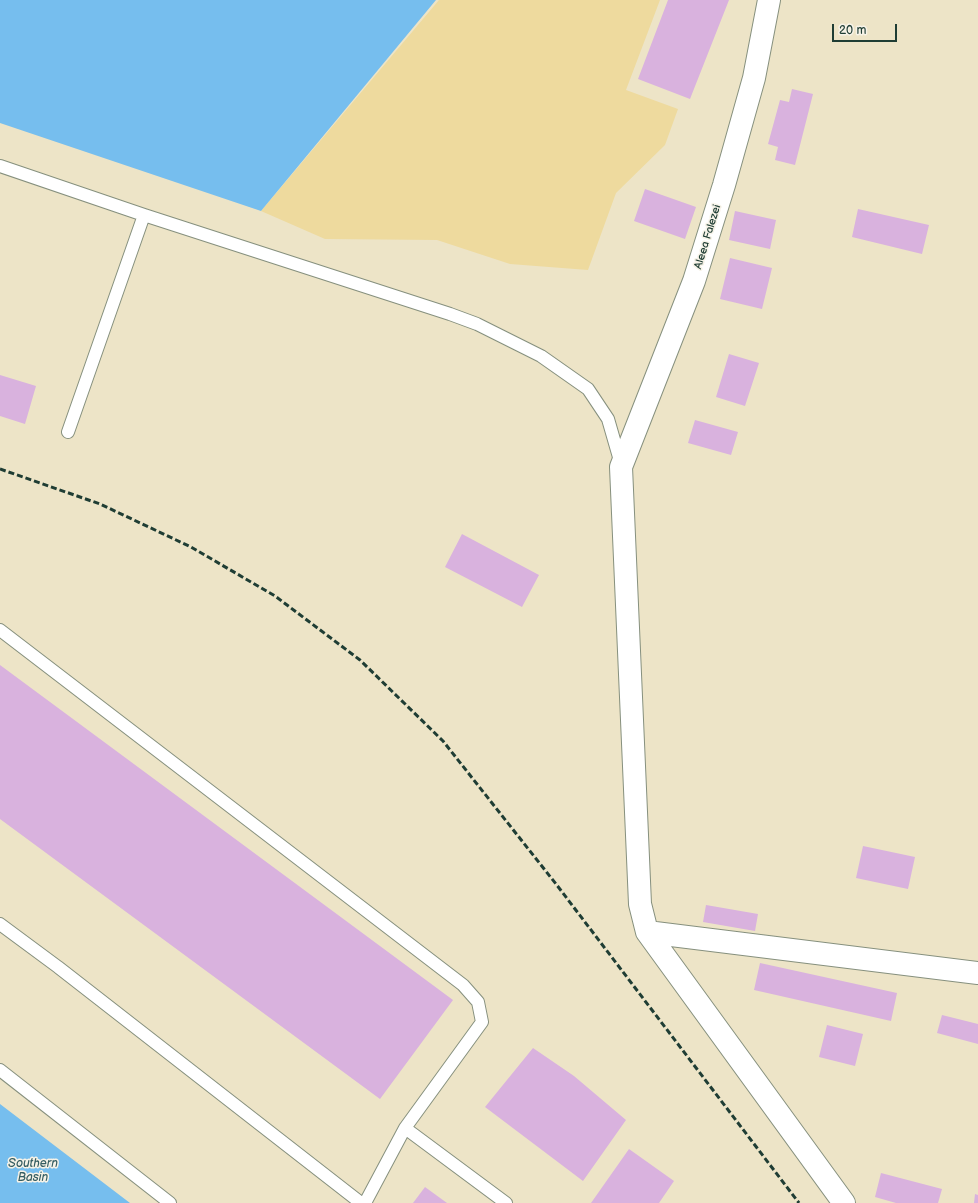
<!DOCTYPE html>
<style>
body{margin:0}
#map{position:relative;width:978px;height:1203px;overflow:hidden;background:#ede4c7;font-family:"Balsamiq Sans",sans-serif}
canvas{display:block}
.scale{position:absolute;left:832px;top:24px;width:65px;height:18px;box-sizing:border-box;border:2px solid #1f3d34;border-top:0;padding-left:5px;font-size:12px;line-height:14px;white-space:nowrap;color:#1f3d34;-webkit-text-stroke:3px #f7f3e8;paint-order:stroke}
</style>
<div id="map">
<canvas width="978" height="1203"></canvas>
<div class="scale">20 m</div>
</div>
<script>
const g = document.querySelector('canvas').getContext('2d');
g.lineJoin = 'round';
function fillPath(path, color) { g.fillStyle = color; g.fill(path, 'evenodd'); }
function stroke(path, color, width, dash) { g.strokeStyle = color; g.lineWidth = width; g.lineCap = dash ? 'butt' : 'round'; g.setLineDash(dash || []); g.stroke(path); }
function label(font, color, halo, rows, align = 'center') {
  g.font = font + ' "Balsamiq Sans",sans-serif'; g.lineWidth = 3; g.setLineDash([]); g.textBaseline = 'middle'; g.strokeStyle = halo; g.fillStyle = color; for (const [text, x, y, turn = 0] of rows) {
    g.save(); g.translate(x, y); g.rotate((+turn || 0) * Math.PI / 180); g.textAlign = isNaN(turn) ? turn : align; if (halo) g.strokeText(text, 0, 0); g.fillText(text, 0, 0); g.restore();
  }
}
fillPath(new Path2D(`
 M439 0H660L626 90 678 109 665 145 616 193 588 270 510 264 437 240 325 239 261 211Z`), '#eeda9e');
fillPath(new Path2D(`
 M0 0H436L261 211 0 123Z
 M0 1104 130 1203H0Z`), '#76beee');
fillPath(new Path2D(`
 M668 0H729L690 99 638 79Z
 M792 89 813 94 795 165 775 160 778 147 768 144 780 100 789 102Z
 M645 189 696 207 685 239 634 221Z
 M858 209 929 225 922 254 852 237Z
 M735 211 776 220 770 249 729 240Z
 M730 258 772 268 762 309 720 299Z
 M729 354 759 363 745 406 716 397Z
 M0 375 36 386 25 424 0 416Z
 M695 420 738 432 731 455 688 443Z
 M462 534 539 575 522 607 445 567Z
 M0 665 453 1000 380 1099 0 819Z
 M863 846 915 857 908 889 856 878Z
 M706 905 758 914 755 931 703 922Z
 M760 963 897 993 891 1021 754 990Z
 M942 1015 978 1024V1044L937 1033Z
 M827 1025 863 1034 855 1066 819 1057Z
 M533 1048 574 1076 626 1120 583 1181 485 1107Z
 M629 1149 674 1181 659 1203H591Z
 M881 1173 942 1189 938 1203H896L875 1197Z
 M425 1187 447 1203H413Z
 M975 1194 978 1195V1203H974Z`), '#d9b2de');
const service = new Path2D(`
 M0 166 144 215 450 314 477 324 541 356 588 389 608 419 621 464
 M68 432 144 215
 M0 630 463 985 478 1002 482 1022 405 1128 365 1203
 M0 924 58 967 361 1203
 M0 1070 170 1203
 M405 1128 506 1203`);
const minor = new Path2D(`
 M769 0 754 78 724 185 694 281 621 467 640 904 647 932 844 1203
 M647 932 978 973`);
stroke(service, '#86907e', 14);
stroke(minor, '#86907e', 24);
stroke(service, '#fff', 12);
stroke(minor, '#fff', 22);
stroke(new Path2D(`
 M0 469 100 504 191 547 275 596 360 660 443 741 556 884 799 1203`), '#1f3d34', 3, [6, 3]);
label('11px', '#1f3d34', '#f7f3e8', [
 ["Aleea Falezei",708,237,-73]
]);
label('italic 12px', '#355d62', '#f7f3e8', [
 ["Southern",33,1164],
 ["Basin",33,1178]
]);
</script>
